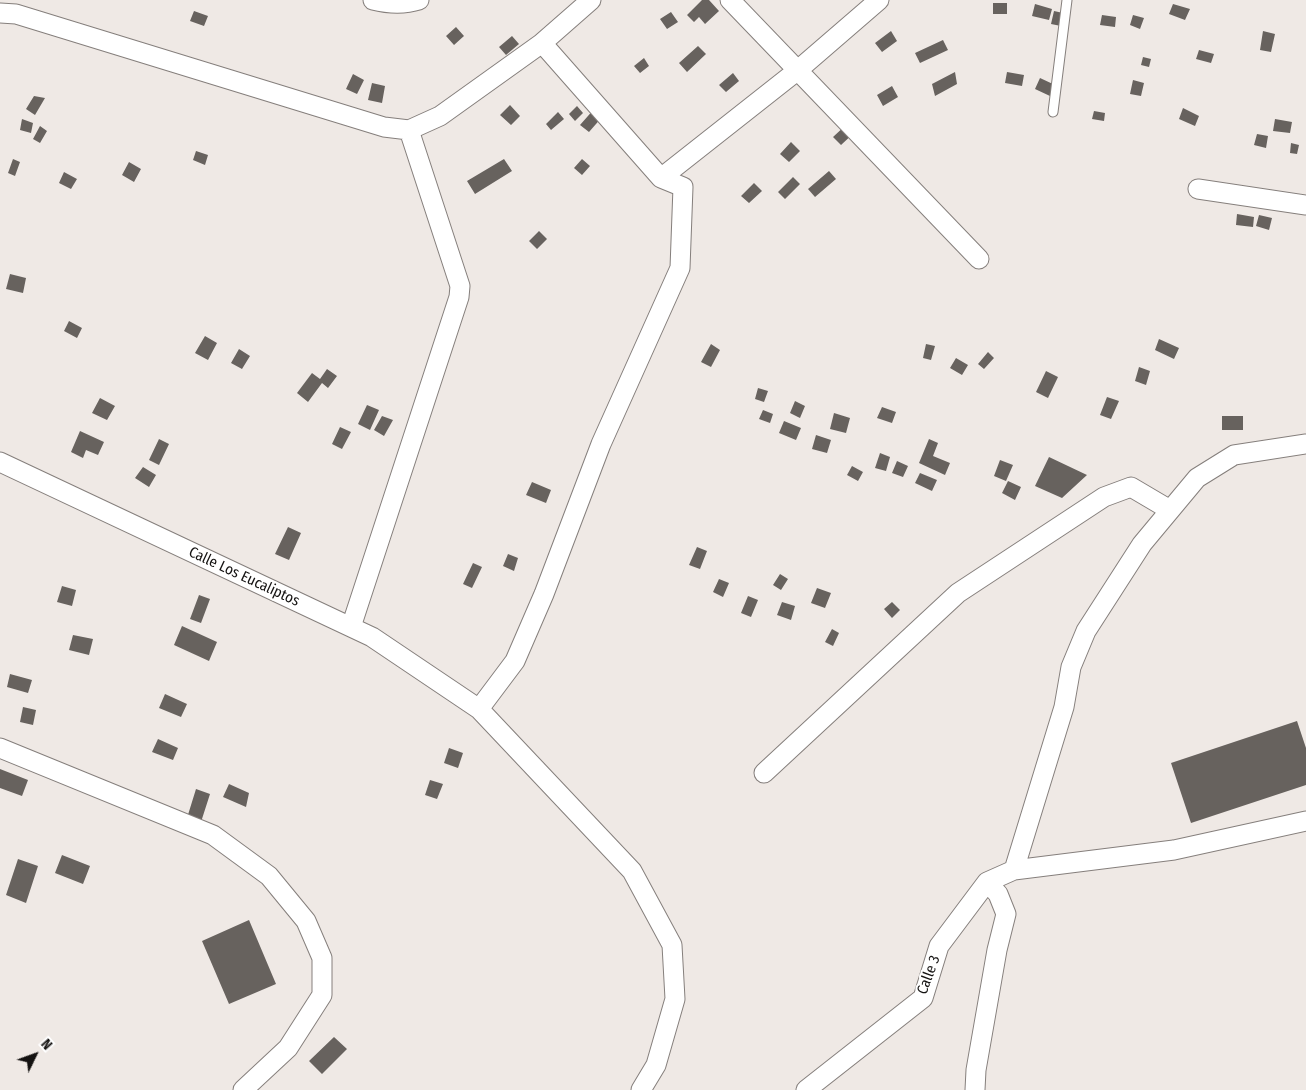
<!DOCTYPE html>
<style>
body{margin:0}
#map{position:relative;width:1306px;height:1090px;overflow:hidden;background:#efe9e5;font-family:"Fira Sans Condensed",sans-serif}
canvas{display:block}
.north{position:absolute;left:10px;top:1030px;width:50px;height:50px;-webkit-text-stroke:4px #fff;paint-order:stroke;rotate:48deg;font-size:14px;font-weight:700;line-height:20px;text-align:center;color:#141211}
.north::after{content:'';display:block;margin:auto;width:18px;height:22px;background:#141211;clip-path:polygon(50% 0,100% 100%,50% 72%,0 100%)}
</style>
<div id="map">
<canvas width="1306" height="1090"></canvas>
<div class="north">N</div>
</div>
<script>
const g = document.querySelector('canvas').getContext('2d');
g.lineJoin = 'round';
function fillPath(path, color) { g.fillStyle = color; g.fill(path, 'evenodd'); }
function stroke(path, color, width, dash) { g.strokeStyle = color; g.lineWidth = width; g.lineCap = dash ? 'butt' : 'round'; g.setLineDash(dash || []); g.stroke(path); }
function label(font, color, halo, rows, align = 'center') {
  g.font = font + ' "Fira Sans Condensed",sans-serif'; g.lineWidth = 4; g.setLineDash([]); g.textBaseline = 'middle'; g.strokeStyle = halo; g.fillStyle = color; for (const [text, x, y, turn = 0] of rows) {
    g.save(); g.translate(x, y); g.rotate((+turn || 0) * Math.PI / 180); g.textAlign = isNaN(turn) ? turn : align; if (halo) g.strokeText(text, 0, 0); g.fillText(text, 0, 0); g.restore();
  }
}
fillPath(new Path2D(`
 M702 0H709L719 11 705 24 699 17 694 22 687 15Z
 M993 3H1007V14H993Z
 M1035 4 1052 9 1049 20 1032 16Z
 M1173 4 1190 9 1185 20 1169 14Z
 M194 11 208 16 204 26 190 21Z
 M1054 11 1063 13 1061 26 1051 24Z
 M671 12 678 22 667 29 660 19Z
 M1102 15 1116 17 1115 27 1100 25Z
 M1133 15 1144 18 1140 29 1130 25Z
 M456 27 464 36 454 45 446 36Z
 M891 31 897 41 882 52 875 43Z
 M1263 31 1275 34 1271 52 1260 50Z
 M512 36 519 44 506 55 499 47Z
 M943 40 948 50 920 63 915 53Z
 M698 46 706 54 687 72 679 63Z
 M1199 50 1214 54 1211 63 1196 59Z
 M1143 57 1151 59 1149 67 1141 65Z
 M644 58 649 66 640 73 634 66Z
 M955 72 957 84 935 96 932 84Z
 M1007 72 1024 75 1022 86 1005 83Z
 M733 73 739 81 726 92 719 85Z
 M353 74 364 80 357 94 346 89Z
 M1040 78 1055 85 1050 96 1035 89Z
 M1133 80 1144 83 1141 96 1130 94Z
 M372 83 385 86 382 103 368 100Z
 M892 86 898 97 883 106 877 95Z
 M34 96 45 98 35 115 26 109Z
 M510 105 520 116 511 125 500 115Z
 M577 106 583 113 575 121 569 114Z
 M595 108 603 116 589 132 580 125Z
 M1183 108 1199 116 1195 126 1179 119Z
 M1094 111 1105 113 1104 121 1092 119Z
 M558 112 564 119 551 130 546 124Z
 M22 119 33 123 31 133 20 130Z
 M1275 119 1292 122 1290 133 1273 131Z
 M847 124 855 132 841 145 833 137Z
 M40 126 47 131 40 143 33 139Z
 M1257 134 1268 136 1266 148 1254 145Z
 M791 142 800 151 789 162 780 154Z
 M1291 143 1299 145 1297 154 1290 153Z
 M196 151 208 155 205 165 193 160Z
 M13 159 20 162 15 176 8 173Z
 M504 159 512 171 475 194 467 181Z
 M582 159 590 166 582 175 574 168Z
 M129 162 141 169 134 182 122 175Z
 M829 171 836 179 815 197 808 189Z
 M64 172 77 179 71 189 59 183Z
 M793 177 800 184 785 199 778 192Z
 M754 183 762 191 749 203 741 196Z
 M1237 214 1254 217 1253 227 1236 225Z
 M1259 215 1272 218 1269 230 1256 226Z
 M539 231 547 239 537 249 529 241Z
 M10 274 26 278 23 293 6 289Z
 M69 321 82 328 77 338 64 331Z
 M205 336 217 343 208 360 195 353Z
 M1159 339 1179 348 1174 359 1155 350Z
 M711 344 720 350 711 367 701 362Z
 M926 344 935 346 931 360 923 358Z
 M239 349 250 356 242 369 231 363Z
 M988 352 994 358 984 369 978 364Z
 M956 358 968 365 962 375 950 368Z
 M1139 367 1150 371 1146 385 1135 381Z
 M327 369 337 376 328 388 322 383 308 402 297 393 312 373 320 379Z
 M1046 371 1058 377 1048 398 1036 392Z
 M758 388 768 391 764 402 755 399Z
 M1107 397 1119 401 1111 419 1100 415Z
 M100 398 115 406 107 420 92 413Z
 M795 401 805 406 800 418 790 413Z
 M367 405 379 410 370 430 358 424Z
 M882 407 896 412 892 423 877 418Z
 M763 410 773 414 770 423 759 419Z
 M834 413 850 418 846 433 830 429Z
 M382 416 393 420 384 436 374 430Z
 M1222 416H1243V430H1222Z
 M784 421 801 428 796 440 779 433Z
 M340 427 351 432 342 449 332 444Z
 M80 431 104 442 98 455 86 450 83 458 71 452Z
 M816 435 831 440 827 453 812 449Z
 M159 439 169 444 159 465 149 460Z
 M929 439 938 443 933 456 950 463 945 475 919 463Z
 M880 453 890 457 886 471 875 468Z
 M1049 457 1087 475 1062 498 1035 486Z
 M1000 460 1013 465 1006 481 994 476Z
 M897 461 908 466 903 477 892 473Z
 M852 466 863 472 858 481 847 475Z
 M143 467 156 475 149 487 135 478Z
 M920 473 937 480 932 491 915 483Z
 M1008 481 1021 487 1015 500 1002 493Z
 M532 482 551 490 546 503 526 495Z
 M288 527 301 533 289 560 275 554Z
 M697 547 707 551 700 569 689 565Z
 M508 554 518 558 514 571 503 566Z
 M473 563 482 567 472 588 463 584Z
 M780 574 788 579 781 590 773 585Z
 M719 579 729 583 723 597 713 592Z
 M62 586 76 590 72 606 57 602Z
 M817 588 831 593 825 608 811 603Z
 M199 595 210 599 201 623 190 619Z
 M748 596 758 600 751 617 741 613Z
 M782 602 795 606 791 620 777 615Z
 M892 602 900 610 892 618 884 609Z
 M182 626 217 642 209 661 174 645Z
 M832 629 839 633 833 646 825 642Z
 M73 635 93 639 89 655 69 650Z
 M10 674 32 680 28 693 7 687Z
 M165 694 187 704 181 717 159 708Z
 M23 707 36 710 33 725 20 722Z
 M1297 721 1306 748V785L1191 823 1171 763Z
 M158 739 178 748 173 760 152 752Z
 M449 748 463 753 458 768 444 763Z
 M0 769 28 780 22 796 0 788Z
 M430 780 443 784 437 799 425 795Z
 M229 784 249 793 246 807 223 797Z
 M196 789 210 794 201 822 187 818Z
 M62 855 90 866 83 884 55 873Z
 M18 859 38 866 26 903 6 895Z
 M249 920 276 984 229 1004 202 941Z
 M334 1037 347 1049 322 1074 309 1061Z`), '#67625e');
const service = new Path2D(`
 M1053 112 1067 0`);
const minor = new Path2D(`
 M373 0C389 4 403 5 419 0
 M730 0 979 259
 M0 13 16 14 384 127 409 130 440 116 542 43 591 0
 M661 178 798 70 879 0
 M1198 189 1306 205
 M0 462 372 637 479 709 632 871 672 945 675 999 656 1065 641 1090
 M351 627 459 297 460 286 409 130
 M479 709 515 661 544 594 601 444 680 268 683 187 661 178 542 43
 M0 748 213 835 269 876 306 921 322 958V995L288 1048 243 1090
 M764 773 958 593 1104 497 1131 487 1170 510
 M1014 870 1064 707 1071 667 1086 631 1142 544 1197 478 1234 455 1306 444
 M806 1090 923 998 939 946 987 882 1014 870 1174 850 1306 821
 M975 1090 976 1070 997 950 1006 914 998 894 987 882`);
stroke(service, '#857f7c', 11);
stroke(minor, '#857f7c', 21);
stroke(service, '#fff', 9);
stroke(minor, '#fff', 19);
label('15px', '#141211', '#fff', [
 ["Calle Los Eucaliptos",244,577,25],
 ["Calle 3",929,975,-70]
]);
</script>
